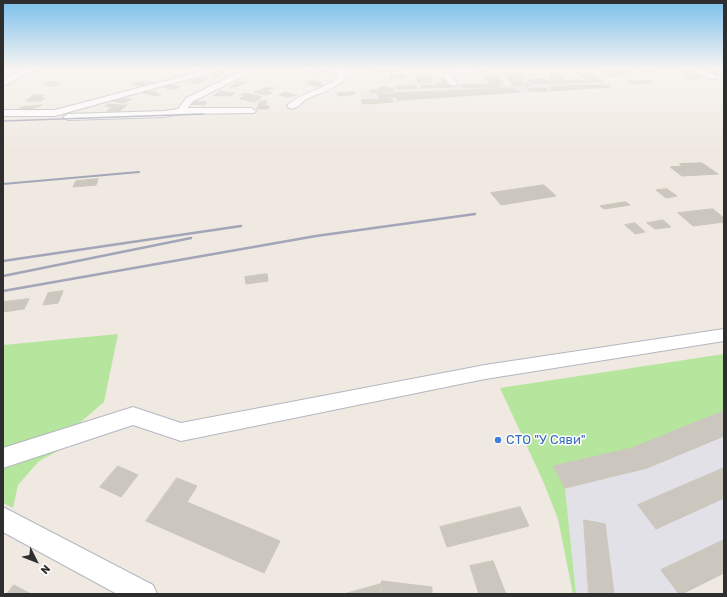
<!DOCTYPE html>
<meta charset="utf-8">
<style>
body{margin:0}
#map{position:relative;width:727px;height:597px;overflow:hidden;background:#efe9e1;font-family:Rubik,sans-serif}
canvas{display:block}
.frame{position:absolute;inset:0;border:4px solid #2e2e2e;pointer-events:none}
.north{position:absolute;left:16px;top:541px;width:40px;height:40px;-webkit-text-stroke:3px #fff;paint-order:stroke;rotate:132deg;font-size:11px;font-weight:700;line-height:16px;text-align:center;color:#2e2e2e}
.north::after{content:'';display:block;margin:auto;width:14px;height:18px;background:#2e2e2e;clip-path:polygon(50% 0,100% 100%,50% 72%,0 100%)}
</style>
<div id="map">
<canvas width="727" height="597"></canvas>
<div class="frame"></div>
<div class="north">N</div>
</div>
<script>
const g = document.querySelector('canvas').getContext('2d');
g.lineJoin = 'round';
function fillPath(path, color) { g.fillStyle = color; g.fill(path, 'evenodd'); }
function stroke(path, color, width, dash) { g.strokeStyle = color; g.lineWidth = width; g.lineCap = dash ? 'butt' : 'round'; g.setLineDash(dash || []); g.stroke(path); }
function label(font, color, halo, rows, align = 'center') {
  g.font = font + ' Rubik,sans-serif'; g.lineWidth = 3; g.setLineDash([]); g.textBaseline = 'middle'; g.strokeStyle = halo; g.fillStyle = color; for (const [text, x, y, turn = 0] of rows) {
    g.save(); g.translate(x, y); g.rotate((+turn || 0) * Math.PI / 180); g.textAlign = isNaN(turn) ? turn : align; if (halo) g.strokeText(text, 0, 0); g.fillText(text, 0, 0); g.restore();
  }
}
fillPath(new Path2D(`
 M440 79H447L452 85 590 83 592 85H607L610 87 363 104 361 100V91L380 89 379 87 438 85 437 83 441 82Z
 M724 411V573L682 594H576L565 488 553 466 632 448Z`), '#e3e1e8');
fillPath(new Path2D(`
 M118 334 104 402 75 427 3 452V345Z
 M724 354V411L632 448 553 466 565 488 576 594H573L558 519 543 481 500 388Z
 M73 443 39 461 18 485 13 508 3 503V463Z`), '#b6e59e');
const building = new Path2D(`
 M403 69V71L386 72 368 70Z
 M635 69H651L652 70H645L652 73H641Z
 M677 69H688L703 78 689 79 685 76H689Z
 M707 69H723L724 75H718Z
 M629 70 635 74 617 76 613 75 615 76 606 77 599 71Z
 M310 71 324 73 319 76 306 73Z
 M217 72 225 74 216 78 210 74Z
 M502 72H518L519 74H516L517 75H521L524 77 519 78 524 83H512Z
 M548 72H556L568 83 531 84 527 80 544 78 546 80H553L548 75H551Z
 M576 72H590L603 82H590L579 75H585L583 74H578Z
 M429 74 431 77H427L431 78 433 80H430L431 82 418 83 415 78H420H417L415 75Z
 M497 74 504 84H489L483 75Z
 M403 75 406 78 391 79 389 76Z
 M202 77 209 79 196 84 189 82Z
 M440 79H447L453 87 427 88H421L420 85H438L437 83H442Z
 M313 80 322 83 320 84 323 85 320 87 306 84Z
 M565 80H579L590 82 568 83Z
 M626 80 631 81 647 80 652 83 632 84Z
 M49 81 57 82 61 83 51 87 48 86 51 85 43 84Z
 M238 81 247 82 233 88 229 87 238 83 236 82Z
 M136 82H152L141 86 132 85Z
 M528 83 530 86H513L511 84Z
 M170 84 180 87 174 90 163 87Z
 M489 84H498L500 87 462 88 461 85Z
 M416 85 417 88 398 89 397 86Z
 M598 85H607L610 87 552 91 549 87Z
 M269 87 275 88 267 91 272 93 269 94 264 95 254 92Z
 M379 87H387L388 89 392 88 394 91 371 93 370 90 380 89Z
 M515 88 520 92 398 100 396 97H390L393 102 363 104 361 100 380 99 377 94Z
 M527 88H546L549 91H531Z
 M147 91 157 92 155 93 161 94 157 96 143 93Z
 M220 91 235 93 231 96H213Z
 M285 92 297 95 287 97 279 95Z
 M354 92 355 93 351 95 338 96 337 93Z
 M245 93 262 97 255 102 239 99 244 96 240 95Z
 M34 95H44L40 98H45L41 101H26Z
 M122 98 132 99 124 103 110 101 114 100H117Z
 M192 101 207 102 205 105 189 104Z
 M260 101H267L265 106H269L268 109H257Z
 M109 104 119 105H127L120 111H107L112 107 106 106Z
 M42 105 33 109H28L24 112 16 111 22 107Z
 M702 163 718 174 682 176 670 167 682 166 680 164Z
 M98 179 96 185 73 187 76 181Z
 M544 185 556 196 501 205 491 193Z
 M667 189 677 196 666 198 656 190Z
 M626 202 630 205 604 209 600 206Z
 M713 209 724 218V222L693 226 678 213Z
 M663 220 671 227 655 229 647 223Z
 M635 223 645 232 635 234 625 225Z
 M267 274 268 281 246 284 245 277Z
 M63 291 58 303 43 305 48 293Z
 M29 299 24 309 3 312V302Z
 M724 411V436L647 468 565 488 553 466 632 448Z
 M118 466 138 475 121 497 100 487Z
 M724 468V498L656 529 638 505Z
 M177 478 197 486 187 502 280 541 264 573 146 521Z
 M520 507 529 526 447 547 440 527Z
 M584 520 605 524 614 594H589Z
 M724 540V573L682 594H679L661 570Z
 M493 561 506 594H479L470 566Z
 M382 581 432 587V594H381Z
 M381 584 379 594H344Z
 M14 585 31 594H7Z`);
fillPath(building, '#cbc7bf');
stroke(building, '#cbc5ba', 1);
const minor = new Path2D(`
 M26 69H38L20 77 3 86V80L14 73Z
 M62 69H71L64 74 60 72Z
 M210 69H224L55 116H3V110H55Z
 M246 69H257L192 102 188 108H251L256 111 254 113 181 114 164 117 68 120 63 117 68 114 164 111 178 109 186 98Z
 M322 69H352L347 72C346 77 344 80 340 83 330 91 316 94 305 100 300 104 296 110 289 108L287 106C299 92 334 88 339 73L326 71Z
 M461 69H485L481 71 453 75V78L458 84 454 86C449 85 445 80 444 75L448 71Z
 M694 69H704L717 77 716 79H710Z
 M724 329V341L485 379 181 441 133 425 3 468V448L133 407 181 423 485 365Z
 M3 507 153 585 157 594H117L3 532Z`);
stroke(minor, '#b4b7c1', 2);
fillPath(minor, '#fff');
stroke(new Path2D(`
 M3 121 203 114`), '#a3a6b8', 1.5);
stroke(new Path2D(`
 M3 184 139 172`), '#a3a6b8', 2);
stroke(new Path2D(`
 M3 261 241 226
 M3 276 191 238
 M3 291 316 236 475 214`), '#a3a6b8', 2.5);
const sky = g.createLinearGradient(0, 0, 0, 153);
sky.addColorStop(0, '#7abfeb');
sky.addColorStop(0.45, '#f8f5f2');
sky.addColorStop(1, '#f8f5f200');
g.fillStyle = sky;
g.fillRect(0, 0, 727, 153);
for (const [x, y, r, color] of [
 [498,440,4,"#3f7fe0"]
]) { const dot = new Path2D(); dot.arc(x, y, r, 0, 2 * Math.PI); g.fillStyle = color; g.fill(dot); stroke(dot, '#fff', 1.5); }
label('13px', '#366cbe', '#fff', [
 ["СТО \"У Сяви\"",506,440]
], 'left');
</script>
